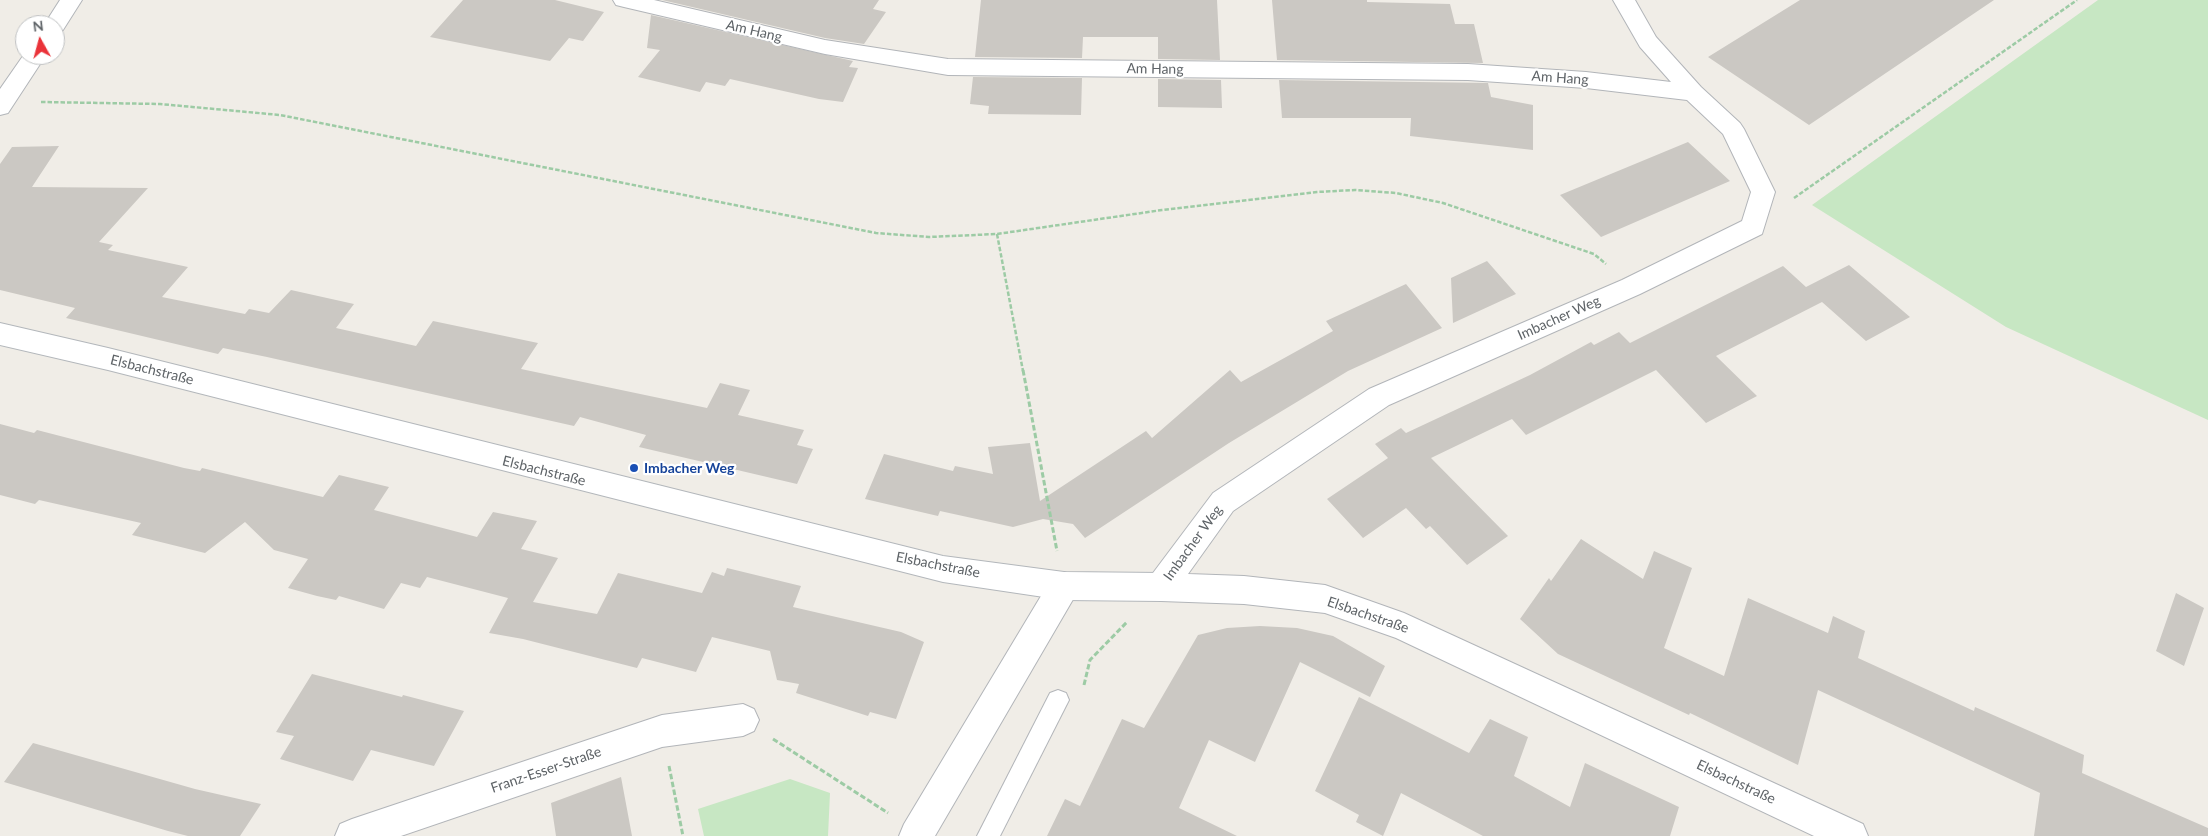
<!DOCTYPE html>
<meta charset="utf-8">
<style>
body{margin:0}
#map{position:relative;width:2208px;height:836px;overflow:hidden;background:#f0ede7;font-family:Lato,sans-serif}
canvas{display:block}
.north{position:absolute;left:15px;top:15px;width:50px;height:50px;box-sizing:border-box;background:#fff;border:1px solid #bfc1c2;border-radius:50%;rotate:353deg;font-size:14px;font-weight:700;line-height:20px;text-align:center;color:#5e6367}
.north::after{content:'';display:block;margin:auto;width:18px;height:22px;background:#ea3339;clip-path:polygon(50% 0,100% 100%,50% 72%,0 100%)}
</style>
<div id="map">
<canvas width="2208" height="836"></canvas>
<div class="north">N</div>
</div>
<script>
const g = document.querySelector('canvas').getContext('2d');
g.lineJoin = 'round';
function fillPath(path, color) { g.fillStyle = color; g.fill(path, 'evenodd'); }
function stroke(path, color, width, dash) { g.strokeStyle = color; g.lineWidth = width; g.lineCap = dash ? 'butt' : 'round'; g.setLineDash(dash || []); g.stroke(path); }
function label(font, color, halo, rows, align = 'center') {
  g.font = font + ' Lato,sans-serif'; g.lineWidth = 4.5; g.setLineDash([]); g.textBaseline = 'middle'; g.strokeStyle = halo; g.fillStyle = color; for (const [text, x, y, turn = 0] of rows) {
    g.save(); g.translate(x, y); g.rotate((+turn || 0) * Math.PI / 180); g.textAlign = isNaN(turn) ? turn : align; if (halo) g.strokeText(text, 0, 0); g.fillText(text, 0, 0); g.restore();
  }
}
fillPath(new Path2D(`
 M2098 0H2208V420L2006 327 1812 205Z
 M790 779 830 793 828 836H704L698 809Z`), '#c7e7c3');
fillPath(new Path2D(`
 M463 0H555L604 12 583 41 569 38 550 61 430 37Z
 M662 0H879L873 9 886 12 864 44 825 38Z
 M981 0H1217L1220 60 1158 59V37H1083L1082 58 975 57Z
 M1272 0H1367V2L1450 4 1455 24H1474L1483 63 1277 60Z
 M1800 0H1994L1809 125 1708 57Z
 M651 15 853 61 849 67 858 68 843 102 819 99 730 79 725 86 706 82 700 92 638 77 660 50 647 48Z
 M973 77 1082 78 1081 115 988 114 989 106 970 104Z
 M1158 79 1221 80 1222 108 1158 107Z
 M1279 80 1488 83 1491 97 1533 105V150L1410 136 1411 118H1282Z
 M1688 142 1730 181 1601 237 1560 195Z
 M59 146 32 187 148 188 99 242 113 245 108 250 188 267 162 297 245 314 249 309 269 313 291 290 354 304 336 328 416 346 433 321 538 343 521 369 707 408 720 383 750 390 738 415 804 430 797 445 813 449 797 484 639 447 646 435 580 417 574 426 267 357 223 348 218 354 66 318 75 308 0 290V164L12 147Z
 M1487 261 1516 294 1453 323 1451 278Z
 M1849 265 1910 317 1866 341 1822 302 1716 356 1757 396 1706 423 1656 370 1526 435 1512 419 1431 458 1508 536 1467 565 1430 526 1426 529 1406 508 1363 538 1327 499 1388 458 1375 444 1401 428 1406 433 1530 375 1591 342 1594 345 1619 332 1630 343 1783 266 1806 287Z
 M1406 284 1442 328 1348 371 1229 443 1085 538 1073 524 1043 519 1013 527 940 511 938 516 865 499 884 454 953 471 955 466 993 474 988 447 1030 443 1040 501 1146 431 1152 438 1230 370 1241 382 1333 331 1326 321Z
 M0 424 34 433 37 430 184 468 200 471 202 468 323 497 339 475 389 487 374 510 477 537 493 512 537 521 521 549 558 558 533 602 597 614 618 573 702 593 712 572 724 576 727 568 801 586 793 607 901 632 924 642 896 719 870 712 868 716 796 693 799 684 777 680 770 651 712 637 696 672 642 658 637 668 523 639 489 633 508 598 427 577 420 588 401 583 384 609 339 596 336 600 317 596 288 588 308 559 274 550 245 522 205 553 132 535 141 523 39 500 35 504 0 495Z
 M1581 539 1643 579 1654 551 1692 568 1664 648 1724 676 1748 598 1828 633 1833 616 1865 631 1858 658 1974 711 1975 707 2084 755 2082 773 2208 828V836H2034L2040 793 1818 690 1798 765 1690 713 1689 715 1558 654 1520 619 1549 578 1551 581Z
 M2176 593 2204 608 2184 666 2156 651Z
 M1260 626 1297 628 1333 636 1385 666 1370 697 1300 662 1255 762 1209 740 1179 808 1237 836H1047L1065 799 1080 806 1122 719 1144 728 1198 635 1227 628Z
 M312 674 402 697 403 695 464 711 434 766 371 750 353 781 280 759 294 736 276 732Z
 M1359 697 1469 753 1490 719 1528 737 1514 776 1570 807 1585 763 1679 807 1670 836H1483L1401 793 1383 836 1356 822 1359 815 1315 791Z
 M33 743 195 789 261 804 240 836H188L168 831 4 782Z
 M621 777 632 836H556L551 803Z`), '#cbc8c3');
const lane = new Path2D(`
 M1058 690 1066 693 1069 700 1000 836H977L1050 693Z`);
const street = new Path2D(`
 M60 0H82L63 30 55 32V25H44Z
 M613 0H654L825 40 948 59 1468 64 1586 72 1671 82 1640 47 1613 0H1635L1656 37 1701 87 1740 123 1744 129 1775 192 1762 234 1640 294 1389 405 1233 511 1188 574 1244 576 1325 585 1404 613 1863 824 1868 836H1814L1396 638 1325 613 1244 604 1161 601 1150 597 1146 587 1150 577 1213 493 1369 389 1622 280 1742 221 1751 192 1723 134 1687 100 1586 88 1468 80 948 75 825 54 624 7 616 5Z
 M25 53V55H46L8 113 0 115V89Z
 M1064 572 1075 576 1079 586 1075 596 935 836H899L904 824 1053 576Z
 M743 704 754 709 759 720 754 731 743 736 662 747 401 836H335L340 824 352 819 662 715Z`);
const secondary = new Path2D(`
 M0 323 108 348 943 556 1064 572 1161 573 1172 577 1176 587 1172 597 1161 601 1064 600 943 582 108 370 0 345Z`);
stroke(lane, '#b2b5b9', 2);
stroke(street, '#b2b5b9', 2);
stroke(secondary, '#b3b7bb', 2);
stroke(new Path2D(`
 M41 102 160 104 280 115 876 233 929 237 997 234 1162 210 1317 192 1355 190 1396 193 1443 203 1594 254 1606 264
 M1794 198 2077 0
 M997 234 1023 371`), '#9dcba5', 2.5, [4.5, 2]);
stroke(new Path2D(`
 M1023 370 1057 551
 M1084 685 1090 660 1127 622
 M773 739 888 813
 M669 766 683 836`), '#9dcba5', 3, [5.5, 2.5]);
fillPath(lane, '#fff');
fillPath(street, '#fff');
fillPath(secondary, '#fff');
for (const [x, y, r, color] of [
 [634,468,5,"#1a4fb4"]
]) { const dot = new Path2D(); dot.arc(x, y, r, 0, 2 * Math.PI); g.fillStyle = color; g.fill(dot); stroke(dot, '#fff', 2); }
label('14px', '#5e6367', '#fff', [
 ["Am Hang",754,31,13],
 ["Am Hang",1155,69,1],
 ["Am Hang",1560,78,4],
 ["Imbacher Weg",1559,318,-24],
 ["Elsbachstraße",152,370,14],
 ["Elsbachstraße",544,471,14],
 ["Imbacher Weg",1193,543,-54],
 ["Elsbachstraße",938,565,11],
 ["Elsbachstraße",1368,615,19],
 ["Franz-Esser-Straße",546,770,-19],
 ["Elsbachstraße",1736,782,25]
]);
label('bold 14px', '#164399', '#fff', [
 ["Imbacher Weg",644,468]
], 'left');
</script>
